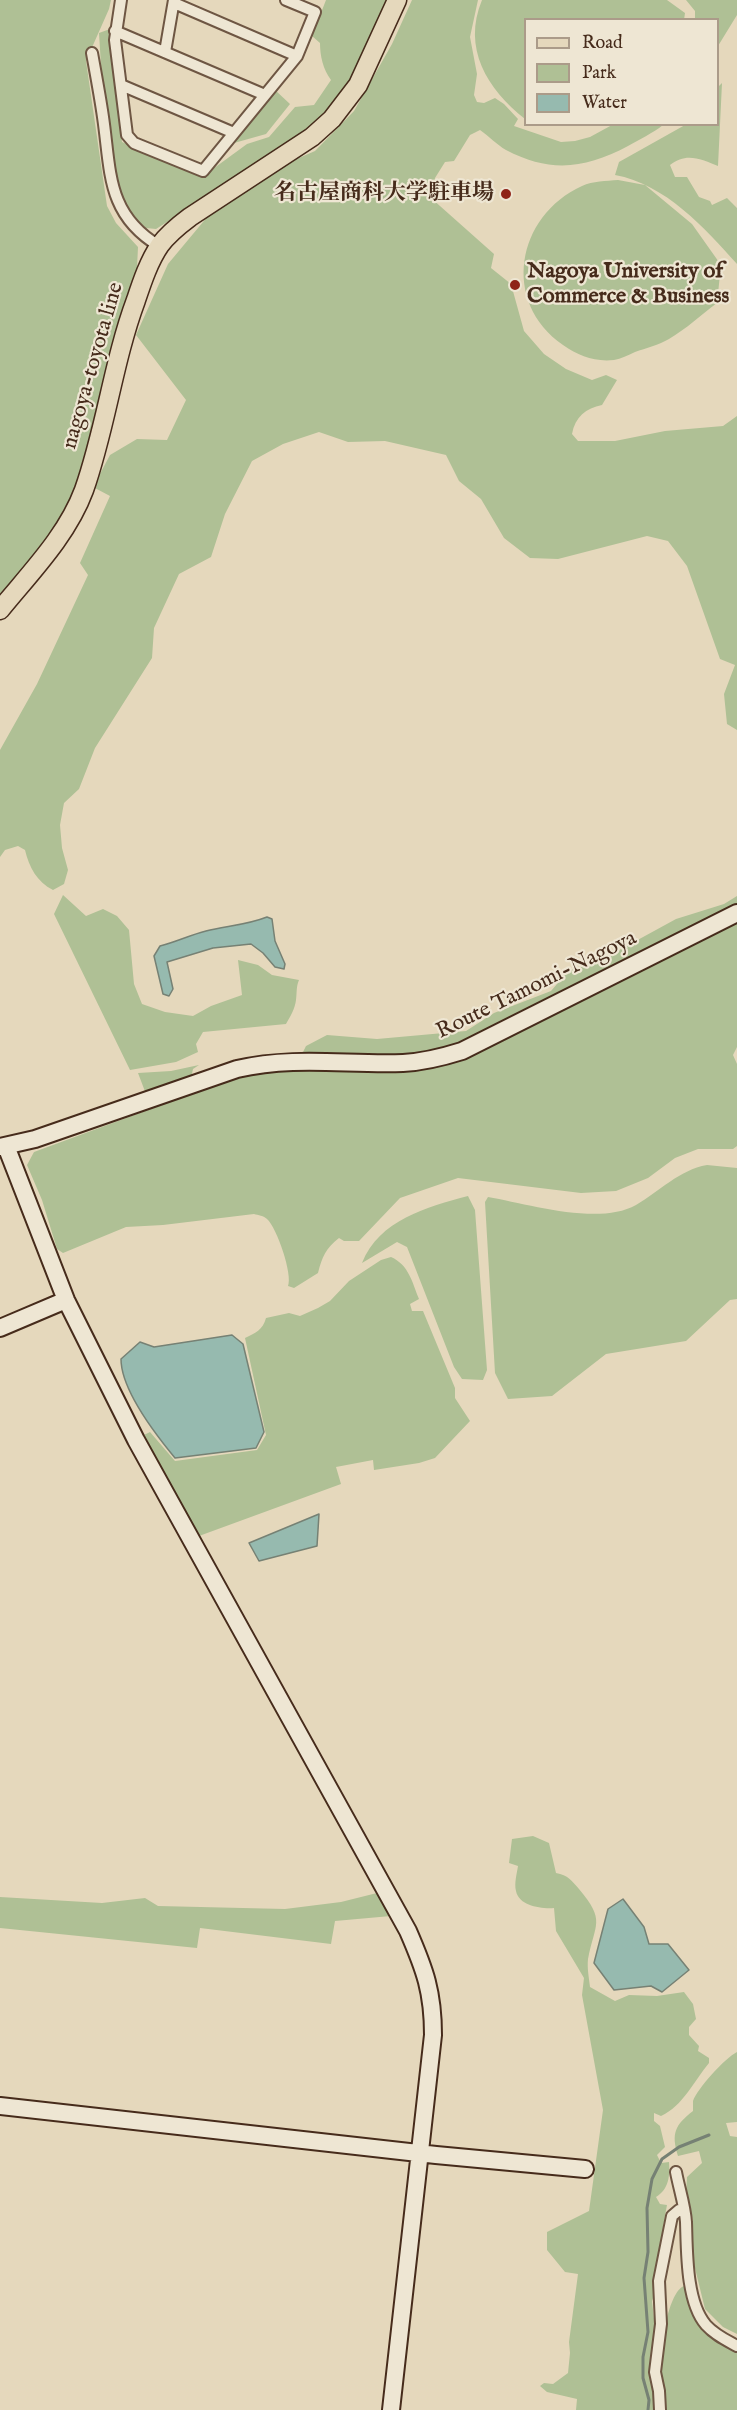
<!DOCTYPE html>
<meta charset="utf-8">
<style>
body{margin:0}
#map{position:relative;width:737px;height:2410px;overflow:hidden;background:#e5d8bc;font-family:"IM FELL English",serif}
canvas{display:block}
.legend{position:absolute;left:524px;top:18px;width:195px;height:108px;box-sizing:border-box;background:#eee6d3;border:2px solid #ab9b89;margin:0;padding:8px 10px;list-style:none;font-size:18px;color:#462b1b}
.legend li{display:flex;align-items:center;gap:12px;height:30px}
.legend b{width:30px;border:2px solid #ab9b89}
</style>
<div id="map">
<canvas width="737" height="2410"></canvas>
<ul class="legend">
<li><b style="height:8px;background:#e5d8bc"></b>Road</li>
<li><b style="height:16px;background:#afc095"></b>Park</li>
<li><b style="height:16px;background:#96baaf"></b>Water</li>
</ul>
</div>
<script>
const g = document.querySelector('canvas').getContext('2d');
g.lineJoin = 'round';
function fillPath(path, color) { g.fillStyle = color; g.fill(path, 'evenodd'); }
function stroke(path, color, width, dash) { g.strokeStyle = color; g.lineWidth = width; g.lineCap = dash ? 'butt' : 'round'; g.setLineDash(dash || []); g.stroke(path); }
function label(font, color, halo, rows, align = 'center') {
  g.font = font + ' "IM FELL English","Noto Serif JP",serif'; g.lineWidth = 4.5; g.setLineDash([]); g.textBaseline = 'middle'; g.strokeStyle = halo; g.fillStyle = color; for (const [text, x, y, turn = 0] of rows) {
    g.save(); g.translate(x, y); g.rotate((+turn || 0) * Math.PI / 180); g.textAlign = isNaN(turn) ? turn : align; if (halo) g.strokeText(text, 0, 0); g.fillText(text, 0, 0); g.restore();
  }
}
fillPath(new Path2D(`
 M0 0H111L109 9 86 61 107 206 116 223 138 247 137 268 88 454 70 505 48 542 0 600Z
 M326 0H393L344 94 318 126 156 229 146 228 130 214 120 195 102 82 99 33 110 29 122 142 198 173 206 174 247 144 269 137 295 107 314 105 331 80C323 69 320 56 320 43L312 36Z
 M412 0H478L470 37 477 74 474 95 477 102 484 103 495 98 504 104 518 119 514 126 561 142 575 141 590 137 612 125H663C653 133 640 139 628 146 585 169 550 173 506 150 497 145 489 136 480 130L470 135 454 161 445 162 435 178 431 198 494 254 491 268 511 284 524 331 544 354 566 369 592 380 606 375 617 380 602 405C586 408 575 417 572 434L578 441H615L665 431 723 426 737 416V730L727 724 724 694 735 665 720 659 687 566 668 541 647 536 558 559 530 558 504 538 481 499 459 481 446 455 385 441 348 442 319 432 283 444 252 461 225 514 211 557 179 574 154 628 152 658 95 748 79 789 64 803 60 825 62 848 68 870 64 884 53 890C37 882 29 867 25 850L18 846 5 850 0 857V750L37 684 88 575 80 563 110 496 93 487 110 455 137 439 167 440 186 400 136 335 168 264 208 216 276 168 315 151 354 111 392 44Z
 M482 0H667L685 13 684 20H526L525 119C487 89 462 48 482 0Z
 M686 0H737V15L718 46V20L695 19V11Z
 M722 83 718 166C701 159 686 152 670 165L675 177H687L699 197 710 201 712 205 727 198 737 208V264C705 228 665 184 615 175L619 162 685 125 718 124V87Z
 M275 90 290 104 266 134 227 145Z
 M618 180 645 185 692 224 721 265 717 303C701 315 686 329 669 339 659 345 646 348 635 352 628 355 621 359 614 360 594 362 579 356 563 345 501 302 516 216 582 186 593 181 606 181 618 180Z
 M63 895 86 916 103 909 117 916 129 930 134 984 142 1004 165 1012 193 1016 211 1006 242 995 238 960 258 965 272 975 299 980C296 987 297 993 296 1000 295 1009 290 1017 286 1024L203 1032 196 1044 198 1052 176 1062 130 1070 54 914Z
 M737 896V907L476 1037 437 1051 411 1055 303 1052 306 1046 327 1035 377 1039 466 1031 494 1013 551 991 568 971 601 960 676 919 724 904Z
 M737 919V1047L733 1055 737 1064V1146L733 1149H698L675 1158 648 1178 616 1191 581 1193 458 1178 400 1198 359 1241H344L339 1238C326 1248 322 1257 318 1273L294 1288 288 1286C293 1275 277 1228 267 1219 264 1216 258 1215 254 1214L163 1225 126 1227 63 1253 57 1249 42 1200 27 1165 34 1152 232 1079 266 1071H401Z
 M199 1065 193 1069 191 1078 146 1094 138 1073 171 1071Z
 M707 1165 737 1168V1299L730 1300 686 1341 606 1354 552 1396 508 1399 495 1373 485 1202 488 1197C528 1204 599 1226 636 1205 660 1191 679 1170 707 1165Z
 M468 1196 475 1210 487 1370 483 1380 462 1379 454 1367 407 1247 397 1242 362 1263C379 1220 427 1207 468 1196Z
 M391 1257C409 1265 412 1282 419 1299L410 1304 412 1311H423L455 1388V1398L470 1421 435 1458 419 1463 374 1470 373 1460 336 1467 341 1484 199 1536 144 1435 150 1432 175 1461 257 1450 266 1435 245 1338C255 1333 263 1330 266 1318L289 1313 300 1316 318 1308 330 1301 349 1281 381 1260Z
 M533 1836 549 1843 556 1873C568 1875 572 1881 579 1889 606 1921 595 1923 588 1959 587 1968 589 1978 590 1987L615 2001 629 1995 657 1996 684 1992 693 2004 696 2019 689 2027V2035L699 2046 698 2051 709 2058V2063C694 2081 683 2106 661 2116L654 2113V2121L660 2126 665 2147 657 2155 661 2163 669 2162C670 2176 669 2189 656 2197L660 2204 667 2205C661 2234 659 2264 655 2293L652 2301 655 2327 651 2377 656 2410H576L577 2399 547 2392 540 2386 544 2383 553 2384 568 2373 570 2353 569 2342 578 2274 565 2272 547 2250V2232L589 2211 603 2110 582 1995 584 1978 556 1931 554 1908C541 1909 519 1906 516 1891 514 1883 517 1873 518 1866L509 1863 512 1839Z
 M377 1893 391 1916 335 1921 331 1944 200 1928 197 1948 0 1928V1897L102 1903 145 1898 158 1906 285 1909 341 1902Z
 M737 2052V2122L726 2123 730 2136 737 2137V2334L723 2327 705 2309 692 2256 693 2221 686 2195 687 2177 702 2163 699 2151 678 2156C671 2133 675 2125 693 2111 693 2110 693 2102 693 2101 697 2089 725 2058 737 2052Z
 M684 2286 689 2288C698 2325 700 2336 737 2352V2410H666C665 2398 660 2386 659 2373 659 2357 667 2292 684 2286Z`), '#afc095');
const water = new Path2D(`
 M267 917 272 919 275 941 285 964 284 969 275 967 263 953 251 944 213 948 167 962 173 989 169 996 163 994 154 956 160 946C176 942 190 935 206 931 226 926 247 925 267 917Z
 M232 1335 243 1344 264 1432 256 1448 175 1458C156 1435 121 1390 121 1359L140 1342 154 1347Z
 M319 1514 317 1546 259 1561 249 1543Z
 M623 1899 644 1927 649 1944H668L689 1970 662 1992 651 1986 614 1990 594 1963 608 1909Z`);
fillPath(water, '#96baaf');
stroke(water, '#768174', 1.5);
stroke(new Path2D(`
 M648 2410 649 2400 643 2378V2357L648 2332 644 2278 648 2252 647 2208 652 2179 662 2159 679 2147 709 2135`), '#768174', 3);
const street = new Path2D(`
 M121 0 115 40 127 135 134 143 203 171 297 56 315 12 286 0
 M174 3 297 56
 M115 31 265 95
 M165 52 174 0
 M92 53C96 75 100 96 103 117 111 171 106 214 159 246
 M121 85 234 133
 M676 2172C679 2188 685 2206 686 2222 687 2251 686 2302 706 2325 715 2335 726 2340 737 2346
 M660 2410 659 2391 655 2372 661 2324 659 2281 672 2216 679 2210 683 2212`);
const secondary = new Path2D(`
 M6 1146 66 1300 136 1440 408 1931C425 1970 433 1992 433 2035L391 2410
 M0 1147 35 1139 237 1069C295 1056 345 1065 403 1063 423 1062 443 1057 462 1051L737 913
 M0 1328 66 1300
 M0 2106 436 2155 585 2169`);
const primary = new Path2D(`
 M0 610C30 573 67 536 84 490 106 428 113 362 136 300 142 282 149 261 160 245 168 234 178 226 190 217L312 137 332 119 358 85 397 0`);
stroke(street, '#6e5643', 14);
stroke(secondary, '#462b1b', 20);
stroke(primary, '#462b1b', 21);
stroke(street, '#eee6d3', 10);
stroke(secondary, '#eee6d3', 16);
stroke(primary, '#e5d8bc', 18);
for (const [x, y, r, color] of [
 [506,194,6,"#8f2418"],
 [515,285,6,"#8f2418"]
]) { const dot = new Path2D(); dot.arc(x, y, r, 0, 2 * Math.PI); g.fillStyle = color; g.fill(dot); stroke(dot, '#eee6d3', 2); }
label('bold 22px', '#462b1b', '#eee6d3', [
 ["名古屋商科大学駐車場",494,194],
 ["Nagoya University of",527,272,"left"],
 ["Commerce & Business",527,297,"left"]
], 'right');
label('22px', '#462b1b', '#eee6d3', [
 ["nagoya-toyota line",94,366,-74],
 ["Route Tamomi-Nagoya",537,986,-26]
]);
</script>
